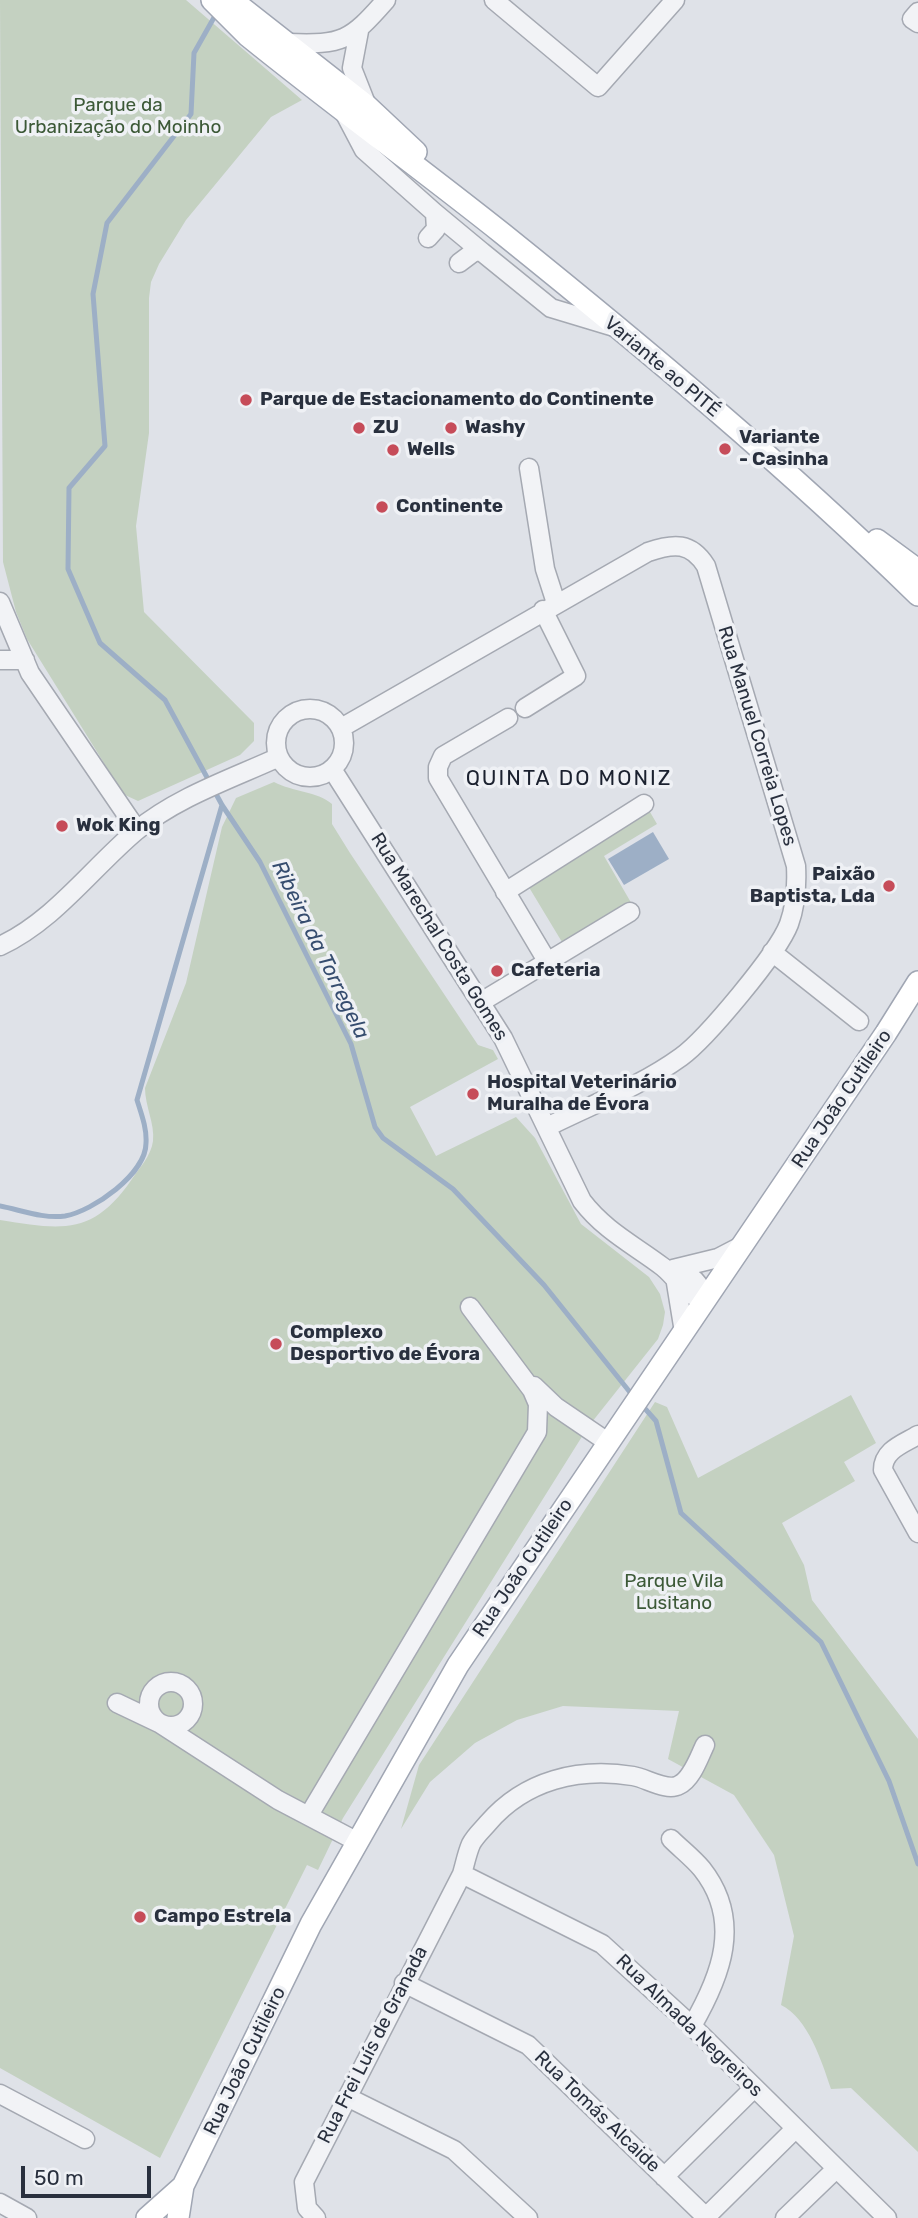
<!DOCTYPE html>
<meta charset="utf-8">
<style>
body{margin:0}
#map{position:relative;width:918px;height:2218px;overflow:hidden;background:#dfe2e8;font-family:Rubik,sans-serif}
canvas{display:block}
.scale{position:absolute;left:21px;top:2166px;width:130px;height:32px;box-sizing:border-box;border:4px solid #29303e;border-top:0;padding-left:9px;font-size:21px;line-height:24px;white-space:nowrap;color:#29303e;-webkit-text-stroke:5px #eff1f5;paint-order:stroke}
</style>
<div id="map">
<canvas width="918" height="2218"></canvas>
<div class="scale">50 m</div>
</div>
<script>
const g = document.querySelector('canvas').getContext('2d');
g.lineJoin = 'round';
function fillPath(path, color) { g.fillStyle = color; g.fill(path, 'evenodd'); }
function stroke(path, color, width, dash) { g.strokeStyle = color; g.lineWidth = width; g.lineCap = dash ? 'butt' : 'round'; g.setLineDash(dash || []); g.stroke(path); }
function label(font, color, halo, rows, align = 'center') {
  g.font = font + ' Rubik,sans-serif'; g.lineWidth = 7; g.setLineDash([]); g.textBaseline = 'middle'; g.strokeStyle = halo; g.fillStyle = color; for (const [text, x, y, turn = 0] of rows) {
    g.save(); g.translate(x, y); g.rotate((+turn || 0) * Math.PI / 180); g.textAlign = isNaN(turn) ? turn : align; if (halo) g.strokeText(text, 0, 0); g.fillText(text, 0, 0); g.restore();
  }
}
fillPath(new Path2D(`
 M0 0H186L302 100 271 117 186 220 159 264 151 282 149 298V433L136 526 144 612 254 723V741L240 755 138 801 125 795 112 776 27 639 16 612 3 562Z
 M274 782C293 792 317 791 332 804V824L350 853 478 1045 493 1050 498 1059 410 1107 436 1156 516 1117 535 1138 581 1224 649 1277 660 1294 665 1312 663 1325 658 1339 588 1427 343 1818 318 1870 307 1865 160 2158 0 2068V1220C62 1230 93 1236 132 1179 140 1167 151 1156 153 1141 155 1124 145 1106 145 1088L186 983 222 827 236 798Z
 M650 812 657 824 604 856 633 906 565 947 527 884Z
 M851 1395 876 1443 844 1462 855 1481 782 1523 804 1565 812 1600 918 1739V2152L851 2088 831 2089C822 2062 808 2018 781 2005L794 1936 774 1855 734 1795 668 1759 679 1711 563 1706 517 1720 475 1743 430 1782 401 1829 419 1765 655 1402 667 1407 698 1478Z`), '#c4d1c1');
fillPath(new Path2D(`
 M653 832 669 859 624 885 608 859Z`), '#9dafc6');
stroke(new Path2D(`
 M216 14 194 53 191 114 107 223 93 294 105 446 69 488 68 569 100 643 165 700 222 805 260 862 351 1044 375 1127 383 1138 453 1189 544 1285 633 1396
 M0 1206C21 1210 43 1219 65 1216 93 1211 146 1174 146 1143 147 1128 141 1113 137 1100L222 805
 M640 1403 656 1421 681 1513 821 1642 889 1781 918 1864`), '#9dafc6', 5);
const minor = new Path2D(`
 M494 0 598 87 675 0
 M918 12 912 19 918 23
 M359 31 352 68 367 106
 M288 43C343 45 350 41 386 0
 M344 112 364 150 435 213 436 229 428 238
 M435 213 482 252
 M459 263 475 251 482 252 551 308 614 327
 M529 468 545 569 556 603
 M0 602 30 673 137 830
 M0 660H25
 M525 708 576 676 543 610
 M276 743a34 34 0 1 1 68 0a34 34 0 1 1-68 0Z
 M508 718 443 756 438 767V778L547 961
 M341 728 648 552C674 543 691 542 706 566L796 866C797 886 796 905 789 924 778 953 706 1039 681 1057 641 1086 591 1105 547 1127
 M332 769 503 1038 582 1201C605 1231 634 1245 663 1267 681 1282 679 1291 705 1301
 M505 892 644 804
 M0 946C54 921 91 869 136 831 177 797 231 779 279 757
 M772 952 859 1021
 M481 1002 630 912
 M673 1269 718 1258 743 1245
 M674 1270C693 1275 700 1282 705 1301
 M676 1283 684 1332
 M534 1386 556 1407 609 1443
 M918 1435C903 1444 883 1450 883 1470L918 1533
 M149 1704a22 22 0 1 1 44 0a22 22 0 1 1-44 0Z
 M117 1703 159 1723 278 1800 356 1841
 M309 1815 537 1432 538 1404 532 1390 470 1307
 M671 1839C681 1849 693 1858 702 1869 743 1921 721 1976 692 2026
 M462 1874 602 1944 692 2026 887 2218
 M404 1983 528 2045 707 2218
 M0 2094 85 2139
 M347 2097 454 2150 528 2218
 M664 2177 754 2088
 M0 2203 27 2218
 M316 2218 307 2208 304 2182 462 1874C465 1864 467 1853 471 1844 475 1836 483 1829 488 1823 525 1780 579 1767 633 1776 646 1778 667 1792 679 1785 692 1779 699 1757 705 1745
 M705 2218 795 2129
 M785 2218 836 2169`);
const major = new Path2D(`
 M212 0 248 36C332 104 419 167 503 234 646 349 787 467 918 595
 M232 0 367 106 416 152
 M877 540 918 570
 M147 2218 183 2186
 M178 2218 183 2186 311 1924 458 1665 886 1033 918 982`);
stroke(minor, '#a5a9b2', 21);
stroke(major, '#a0a6b3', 24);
stroke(minor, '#f2f3f6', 18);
stroke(major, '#fff', 21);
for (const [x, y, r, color] of [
 [246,400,7,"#c64c59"],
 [359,428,7,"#c64c59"],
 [451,428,7,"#c64c59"],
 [725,449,7,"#c64c59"],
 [393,450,7,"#c64c59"],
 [382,507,7,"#c64c59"],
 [62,826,7,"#c64c59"],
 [889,886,7,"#c64c59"],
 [497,971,7,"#c64c59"],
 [473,1094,7,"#c64c59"],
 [276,1344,7,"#c64c59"],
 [140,1917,7,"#c64c59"]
]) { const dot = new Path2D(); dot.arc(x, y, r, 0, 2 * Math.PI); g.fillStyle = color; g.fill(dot); stroke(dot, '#eff1f5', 2.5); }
label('19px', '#3c5937', '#eff1f5', [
 ["Parque da",118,106],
 ["Urbanização do Moinho",118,128],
 ["Parque Vila",674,1582],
 ["Lusitano",674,1604]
]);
label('19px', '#29303e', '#eff1f5', [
 ["Variante ao PITÉ",662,367,40],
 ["Rua Manuel Correia Lopes",757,736,73],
 ["Rua Marechal Costa Gomes",439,937,58],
 ["Rua João Cutileiro",842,1099,-56],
 ["Rua João Cutileiro",523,1568,-56],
 ["Rua Almada Negreiros",689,2026,44],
 ["Rua Frei Luís de Granada",373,2045,-63],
 ["Rua João Cutileiro",245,2061,-64],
 ["Rua Tomás Alcaide",597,2112,44]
]);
label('bold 19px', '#29303e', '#eff1f5', [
 ["Parque de Estacionamento do Continente",260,400],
 ["ZU",373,428],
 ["Washy",465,428],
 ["Variante",739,438],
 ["- Casinha",739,460],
 ["Wells",407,450],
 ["Continente",396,507],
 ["Wok King",76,826],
 ["Paixão",875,875,"right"],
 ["Baptista, Lda",875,897,"right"],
 ["Cafeteria",511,971],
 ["Hospital Veterinário",487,1083],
 ["Muralha de Évora",487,1105],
 ["Complexo",290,1333],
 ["Desportivo de Évora",290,1355],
 ["Campo Estrela",154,1917]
], 'left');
g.letterSpacing = '2px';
label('21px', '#1b212f', '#eff1f5', [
 ["QUINTA DO MONIZ",569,779]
]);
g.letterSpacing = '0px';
label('italic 21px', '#364d6f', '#eff1f5', [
 ["Ribeira da Torregela",320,950,64]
]);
</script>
